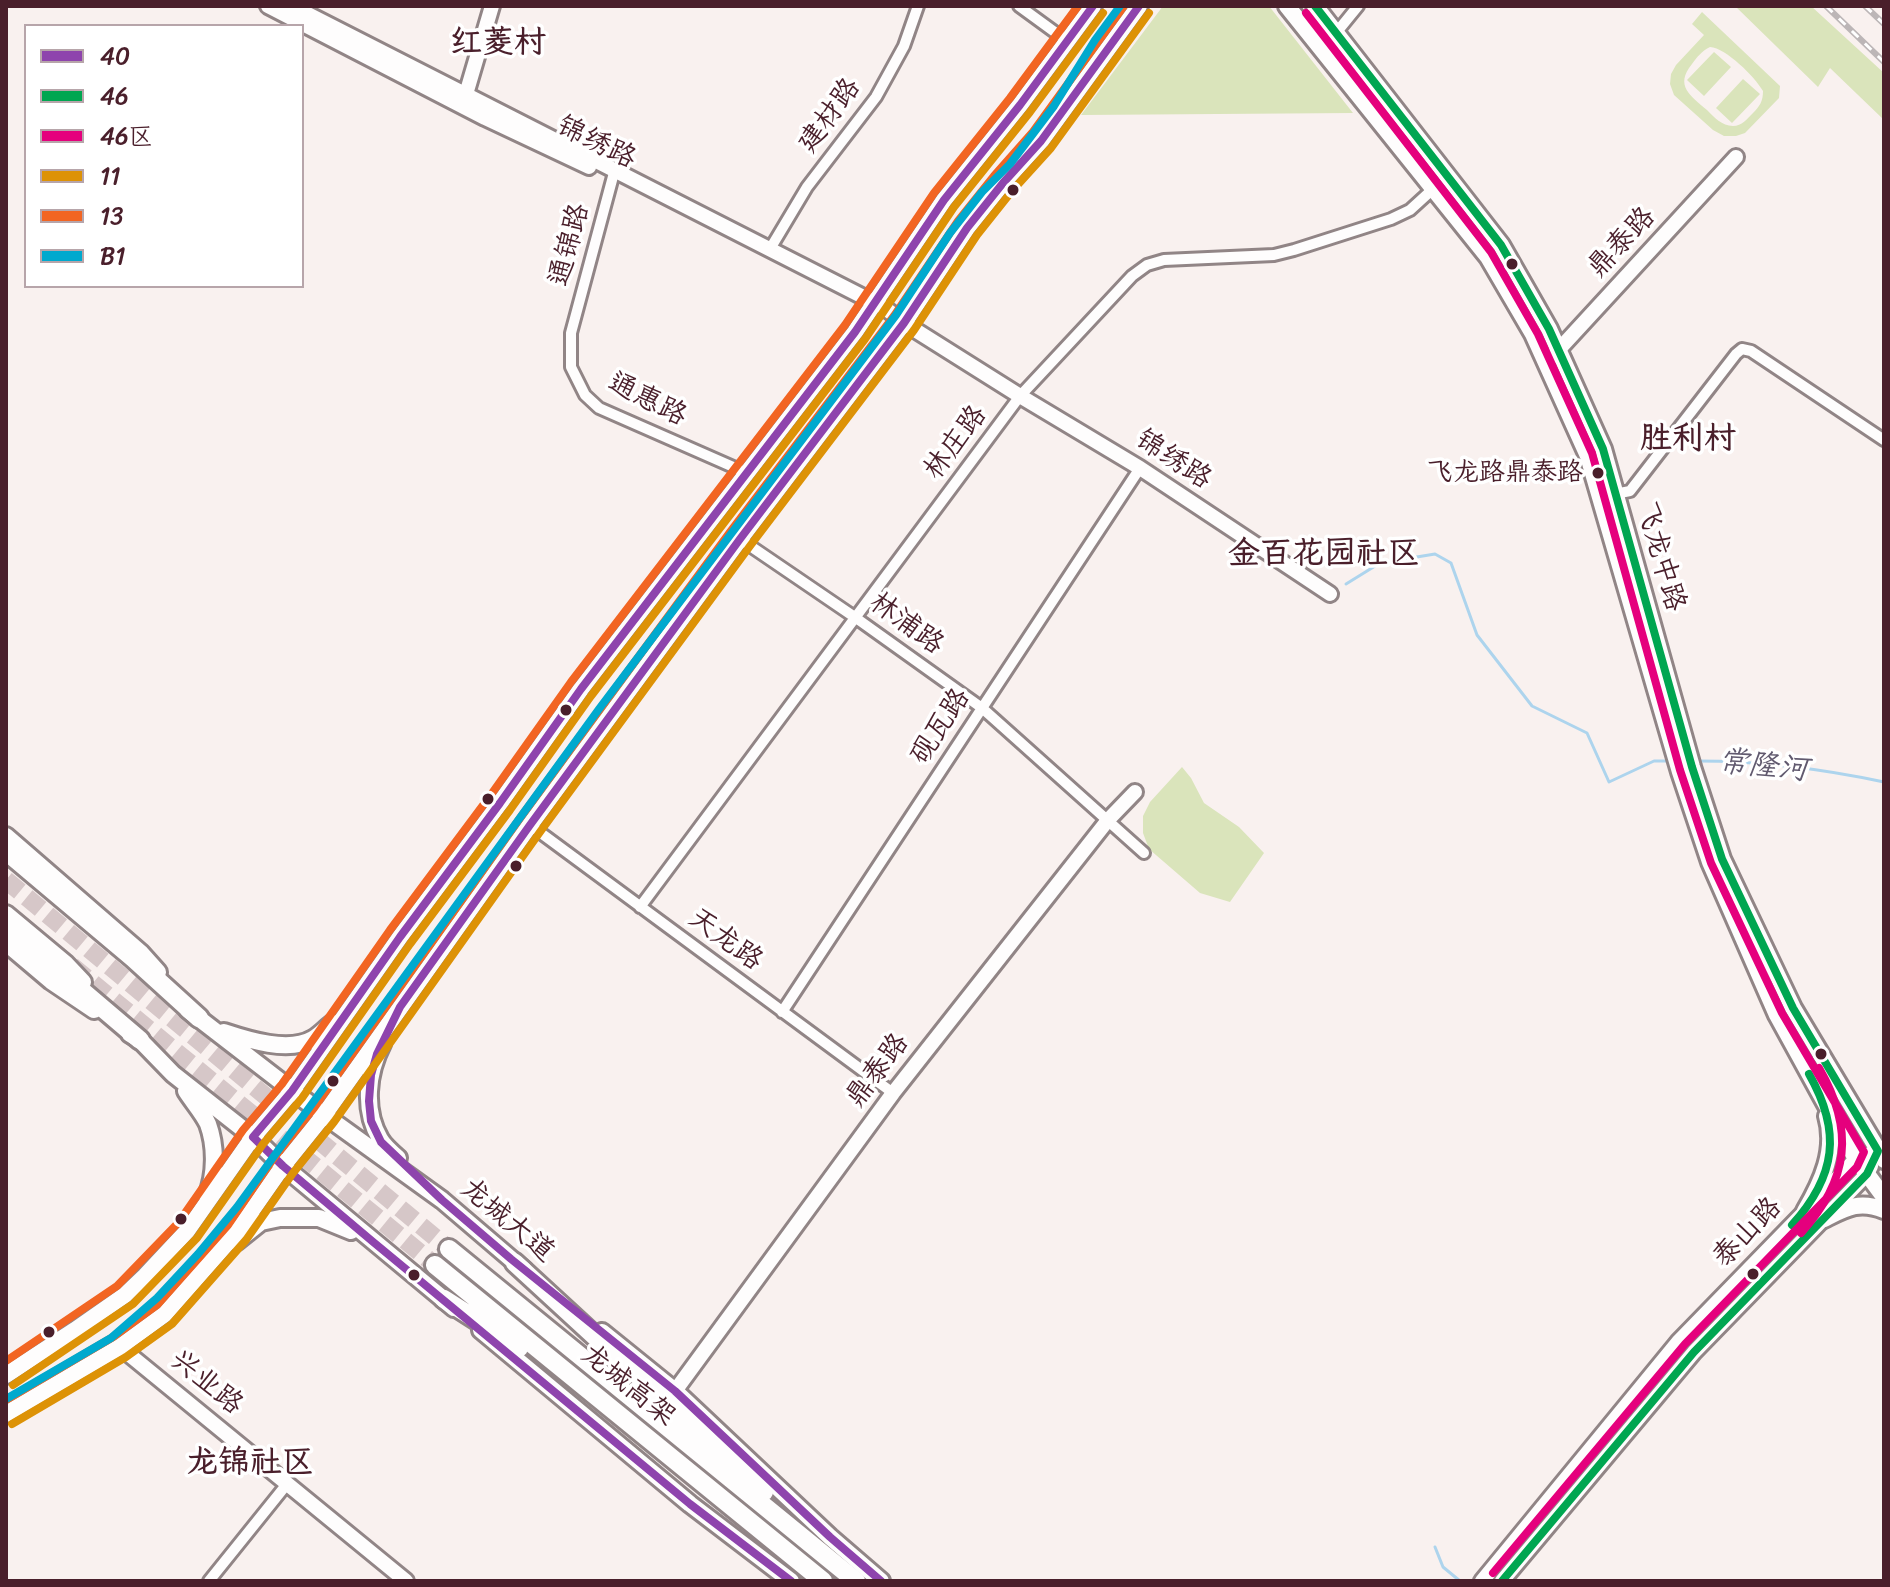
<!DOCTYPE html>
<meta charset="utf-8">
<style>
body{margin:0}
#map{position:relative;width:1890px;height:1587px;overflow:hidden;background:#f9f1ef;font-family:Sriracha,"LXGW WenKai TC",sans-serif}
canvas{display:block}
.frame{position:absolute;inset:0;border:8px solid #4a1f2b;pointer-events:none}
.legend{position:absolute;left:24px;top:24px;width:280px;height:264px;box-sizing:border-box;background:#fff;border:2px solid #b7a5aa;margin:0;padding:10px 14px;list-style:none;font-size:24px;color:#4a1f2b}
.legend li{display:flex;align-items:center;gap:16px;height:40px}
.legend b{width:40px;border:2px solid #b7a5aa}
</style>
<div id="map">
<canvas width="1890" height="1587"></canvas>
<div class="frame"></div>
<ul class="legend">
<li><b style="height:10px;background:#8e44ad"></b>40</li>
<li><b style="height:10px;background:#00a651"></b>46</li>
<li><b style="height:10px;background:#e5007d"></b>46区</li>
<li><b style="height:10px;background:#dd9206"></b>11</li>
<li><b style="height:10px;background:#f26522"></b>13</li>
<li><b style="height:10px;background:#00a9ce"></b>B1</li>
</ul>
</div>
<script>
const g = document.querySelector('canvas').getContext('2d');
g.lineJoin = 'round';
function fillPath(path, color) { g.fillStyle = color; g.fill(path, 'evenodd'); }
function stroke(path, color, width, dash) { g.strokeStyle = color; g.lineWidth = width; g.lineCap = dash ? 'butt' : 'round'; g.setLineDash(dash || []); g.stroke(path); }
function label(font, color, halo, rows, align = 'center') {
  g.font = font + ' Sriracha,"LXGW WenKai TC",sans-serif'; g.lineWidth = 7; g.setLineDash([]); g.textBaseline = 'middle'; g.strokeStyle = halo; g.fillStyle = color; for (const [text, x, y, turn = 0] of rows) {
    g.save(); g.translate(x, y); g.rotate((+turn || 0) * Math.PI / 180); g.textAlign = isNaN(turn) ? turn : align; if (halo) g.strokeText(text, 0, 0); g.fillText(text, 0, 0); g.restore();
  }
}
fillPath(new Path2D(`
 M1163 6H1269L1353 113 1081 115Z
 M1735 6H1811L1884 73V120L1830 68 1818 87Z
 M1702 12 1780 86 1779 98 1745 133 1736 136H1724L1713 130 1674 95 1670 84 1671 74 1676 65 1704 35 1692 24ZM1710 47C1726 48 1755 77 1763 91 1763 101 1760 106 1753 113 1747 119 1742 126 1733 126 1722 126 1714 117 1707 110 1691 96 1674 86 1692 64 1697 57 1702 51 1710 47Z
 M1714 52 1731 67 1704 96 1687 80Z
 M1743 79 1760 94 1732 123 1716 108Z
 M1182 767 1191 778 1204 803 1239 827 1264 853 1230 902 1200 893 1149 849 1143 833V816L1150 802Z`), '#dae4bb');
stroke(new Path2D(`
 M1346 584 1380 563 1435 554 1451 563 1477 635 1532 706 1587 733 1609 782 1654 761H1670
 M1697 761C1759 761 1823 769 1884 782
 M1435 1547 1443 1567 1460 1581`), '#add4ed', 3);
stroke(new Path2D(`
 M6 880 449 1249
 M72 966 435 1265`), '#d6c7c8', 18, [18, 9]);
const street = new Path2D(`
 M1019 6 1067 41
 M1336 33 1358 6
 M615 169 571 333V367L585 395 599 408 747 473
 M770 249 807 187 876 97 904 46 918 6
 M1615 494 1630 491 1736 354 1742 349 1751 351 1884 440
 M740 539 856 618 982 708 1144 853
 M530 825 893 1093
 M640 907 1020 396 1132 276 1147 265 1164 260 1274 255 1294 250 1391 219 1410 210 1433 189
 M782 1012 1140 468
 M209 1581 287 1484`);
const secondary = new Path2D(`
 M268 6 485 118 589 167
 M292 6 885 308 904 323 1020 396 1140 468 1330 594
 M464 101 492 6
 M1552 357 1736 157
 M120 1347 406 1581
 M675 1391 893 1093 1108 820 1135 792
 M1482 1581 1678 1342 1856 1159 1878 1151
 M1502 1581 1694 1352 1867 1174 1871 1166`);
const primary = new Path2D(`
 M1287 6 1488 257 1533 334 1588 456 1680 772 1710 862 1777 1015 1856 1159 1884 1197
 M1315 6 1501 245 1549 329 1603 449 1692 767 1722 859 1793 1008 1884 1160
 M6 836 141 953 158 972
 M6 914 66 964 83 982
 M6 943 51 981 94 1010
 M188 1010 324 1115 442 1200 524 1270
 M224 1032C248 1040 289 1053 313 1039 320 1035 326 1028 333 1023
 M130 1034 140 1040 173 1074 253 1137 283 1166 454 1308
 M382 1044C367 1073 363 1110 380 1139 384 1146 391 1152 398 1158
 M186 1091C193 1102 203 1113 208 1124 216 1146 216 1174 207 1196
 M1805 1211C1822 1182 1837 1150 1827 1116
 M1824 1219C1846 1208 1859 1200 1884 1210
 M236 1242 261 1222 280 1218H319L351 1231
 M481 1330 690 1504 791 1581
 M602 1332 675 1391 830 1537 881 1581
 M6 1375 75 1330 125 1295 145 1276 187 1231 253 1137 292 1091 400 937 500 803 581 689 855 332 944 200 1020 105 1093 6
 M6 1414 120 1347 165 1314 237 1232 283 1166 324 1115 530 825 740 539 904 323 967 228 1003 183 1041 141 1139 6`);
const highway = new Path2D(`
 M6 851 133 958 199 1018
 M6 926 140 1040
 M449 1249 856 1581
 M515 1263 764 1492
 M435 1265 823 1581
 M444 1299 505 1338 519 1348`);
stroke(street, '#918586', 16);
stroke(secondary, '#918586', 20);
stroke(primary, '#918586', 22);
stroke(highway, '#918586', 24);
stroke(street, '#fefdfd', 10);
stroke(secondary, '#fefdfd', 14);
stroke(primary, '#fefdfd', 16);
stroke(highway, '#fefdfd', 18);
const rail = new Path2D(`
 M1826 6 1884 62
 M1865 6 1884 24`);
stroke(rail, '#bcb6b7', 6);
stroke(rail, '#fff', 3, [9]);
stroke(new Path2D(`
 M791 1581 690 1504 372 1241 283 1166 253 1137 292 1091 400 937 500 803 581 689 855 332 944 200 1020 105 1093 6
 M881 1581 830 1537 675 1391 511 1259 442 1200 381 1142 371 1121 369 1101 371 1075 377 1054 400 1007 530 825 740 539 904 323 967 228 1003 183 1041 141 1139 6`), '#8e44ad', 8);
stroke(new Path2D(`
 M1315 6 1501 245 1549 329 1603 449 1692 767 1722 859 1793 1008 1878 1151 1867 1174 1694 1352 1502 1581
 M1792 1225C1836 1176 1842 1132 1809 1074`), '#00a651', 8);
stroke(new Path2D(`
 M1306 13 1491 252 1538 334 1592 453 1680 770 1711 863 1782 1013 1864 1152 1857 1167 1685 1344 1493 1573
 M1801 1233C1849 1180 1855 1130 1819 1068`), '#e5007d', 8);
stroke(new Path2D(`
 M13 1385 133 1304 197 1238 263 1144 302 1098 410 944 510 810 591 696 865 339 954 207 1030 112 1103 13
 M12 1424 126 1357 172 1324 246 1240 293 1173 334 1122 540 832 750 546 914 330 977 235 1012 191 1051 148 1149 13`), '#dd9206', 8);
stroke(new Path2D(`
 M6 1361 117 1286 178 1223 243 1130 282 1084 390 930 490 796 571 682 845 325 934 193 1010 98 1078 6
 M6 1400 113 1337 157 1305 228 1225 273 1159 314 1108 520 818 730 532 894 316 958 221 994 176 1032 133 1124 6`), '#f26522', 8);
stroke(new Path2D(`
 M6 1399 111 1338 157 1298 198 1254 237 1207 599 709 896 315 950 233 982 192 1010 164 1054 106 1095 40 1120 6`), '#00a9ce', 8);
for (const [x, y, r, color] of [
 [1013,190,7,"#4a1f2b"],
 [1512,264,7,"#4a1f2b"],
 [1598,473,7,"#4a1f2b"],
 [566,710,7,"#4a1f2b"],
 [488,799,7,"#4a1f2b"],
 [516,866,7,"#4a1f2b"],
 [1821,1054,7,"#4a1f2b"],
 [333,1081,7,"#4a1f2b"],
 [181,1219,7,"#4a1f2b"],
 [1753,1274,7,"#4a1f2b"],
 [414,1275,7,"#4a1f2b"],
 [49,1332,7,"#4a1f2b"]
]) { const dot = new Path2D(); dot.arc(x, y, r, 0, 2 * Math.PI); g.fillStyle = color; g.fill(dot); stroke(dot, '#fff', 3); }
label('26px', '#4a1f2b', '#fff', [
 ["飞龙路鼎泰路",1583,473]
], 'right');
label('28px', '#4a1f2b', '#fff', [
 ["建材路",830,116,-54],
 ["锦绣路",596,143,26],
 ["鼎泰路",1622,243,-47],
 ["通锦路",570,245,-75],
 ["通惠路",647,400,27],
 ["林庄路",956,443,-53],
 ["锦绣路",1173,460,33],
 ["飞龙中路",1660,557,74],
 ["林浦路",906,624,36],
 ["砚瓦路",941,727,-57],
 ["天龙路",725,940,36],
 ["鼎泰路",878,1071,-53],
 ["龙城大道",507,1221,40],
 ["泰山路",1748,1233,-46],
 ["兴业路",206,1383,39],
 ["龙城高架",628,1386,39]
]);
label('italic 30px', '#615a6f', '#fff', [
 ["常隆河",1763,767,6]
]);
label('bold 32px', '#4a1f2b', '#fff', [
 ["红菱村",498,44],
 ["胜利村",1688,440],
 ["金百花园社区",1324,555],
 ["龙锦社区",250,1464]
]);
</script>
